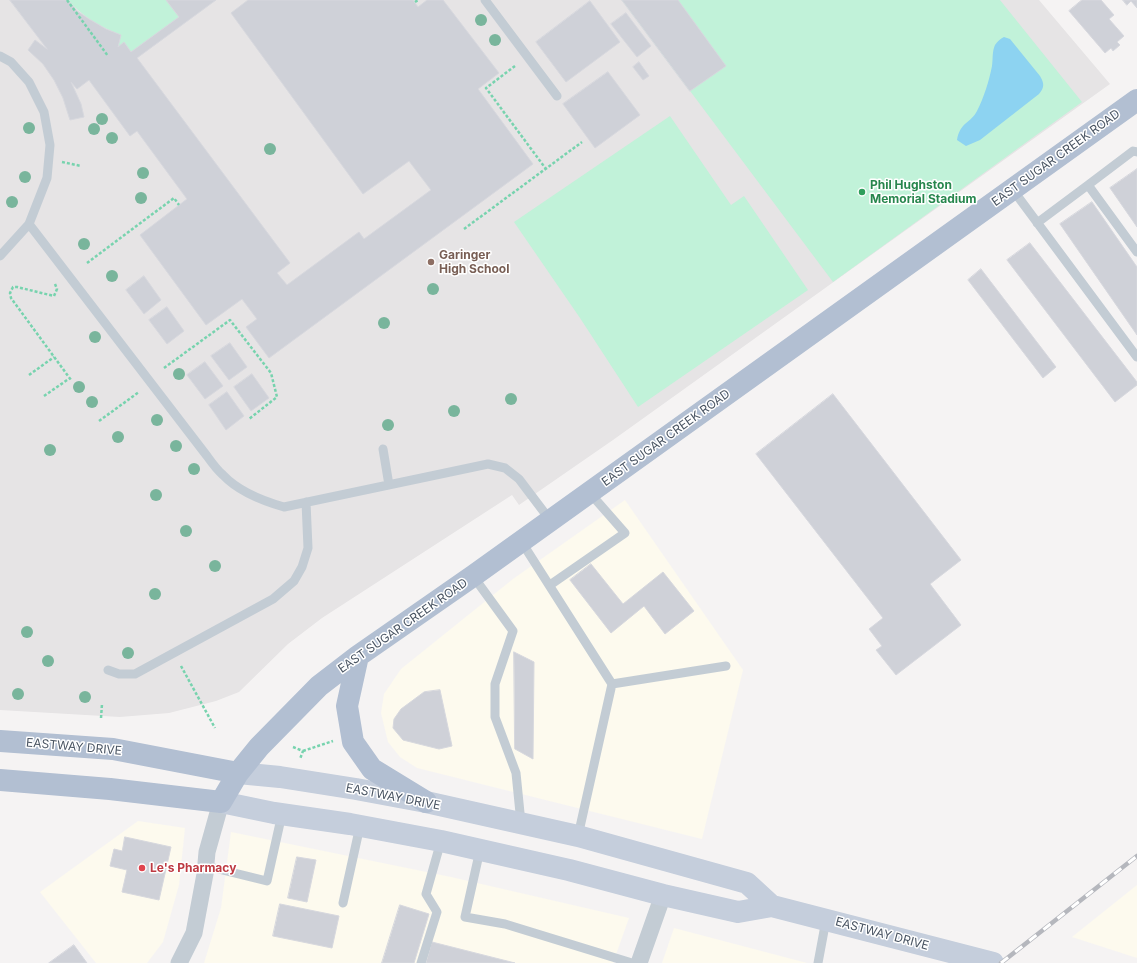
<!DOCTYPE html>
<style>
body{margin:0}
canvas{display:block;background:#f5f3f3}
</style>
<canvas width="1137" height="963"></canvas>
<script>
const g = document.querySelector('canvas').getContext('2d');
g.lineJoin = 'round';
function fillPath(path, color) { g.fillStyle = color; g.fill(path, 'evenodd'); }
function stroke(path, color, width, dash) { g.strokeStyle = color; g.lineWidth = width; g.lineCap = dash ? 'butt' : 'round'; g.setLineDash(dash || []); g.stroke(path); }
function label(font, color, halo, rows, align = 'center') {
  g.font = font + ' Inter,sans-serif'; g.lineWidth = 3; g.setLineDash([]); g.textBaseline = 'middle'; g.strokeStyle = halo; g.fillStyle = color; for (const [text, x, y, turn = 0] of rows) {
    g.save(); g.translate(x, y); g.rotate((+turn || 0) * Math.PI / 180); g.textAlign = isNaN(turn) ? turn : align; if (halo) g.strokeText(text, 0, 0); g.fillText(text, 0, 0); g.restore();
  }
}
fillPath(new Path2D(`
 M625 500 743 670 702 839 417 768 400 757 388 742 381 713 384 694 401 669 513 579Z
 M138 821 185 828 179 885 163 942 147 963H96L40 892Z
 M231 832 451 877 629 918 613 963H204L221 908Z
 M1137 885V958L1072 937Z
 M674 928 807 963H662Z`), '#fdfaee');
fillPath(new Path2D(`
 M0 0H1039L1110 84 613 440 519 505 512 495 322 618 288 644 239 692 216 701 169 713 120 717 0 710Z`), '#e6e4e5');
fillPath(new Path2D(`
 M68 0H166L179 17 131 52 124 43 118 47 121 35C101 27 83 17 68 0Z
 M622 0H1000L1082 102 833 282Z
 M670 116 731 205 744 196 808 290 638 407 580 318 514 222Z`), '#c1f2d9');
fillPath(new Path2D(`
 M1004 37 1010 39 1040 76C1044 83 1045 87 1039 94L980 140 966 146 957 140C960 122 971 123 977 111 984 97 989 81 992 66 993 60 992 51 995 45 998 41 1000 39 1004 37Z`), '#8dd3f1');
const building = new Path2D(`
 M10 0H68L77 11 89 19 106 29 121 35 118 47 124 42 131 52 179 17 166 0H216L137 58 290 263 277 273 287 285 359 232 364 239 431 190 409 161 363 194 231 13 248 0H413L418 7 427 0H443L499 73 478 89 533 164 269 358 246 327 257 319 242 299 206 325 140 235 187 199 137 131 130 136 89 80 77 89 71 82 81 104 84 117 70 120 63 98 54 80 43 64 28 50 35 40 47 49Z
 M622 0H678L726 66 690 91Z
 M1082 0H1101L1114 15 1109 19 1124 36 1117 42 1120 45 1113 51 1111 48 1105 53 1069 11Z
 M1123 0H1137V8L1131 1 1127 5Z
 M590 1 620 42 566 82 536 42Z
 M626 13 651 46 637 57 611 24Z
 M639 62 649 76 643 80 633 67Z
 M608 72 640 115 595 148 563 104Z
 M1137 169V227L1110 188Z
 M1092 202 1137 267V335L1060 224Z
 M1030 243 1137 382V385L1115 402 1007 260Z
 M981 269 1056 367 1043 378 968 280Z
 M144 276 161 300 144 314 126 290Z
 M167 307 184 331 167 344 149 320Z
 M230 343 247 367 229 380 211 356Z
 M205 362 223 386 205 399 187 375Z
 M252 374 269 398 251 411 234 387Z
 M227 392 244 416 226 430 209 405Z
 M833 394 961 560 930 584 961 625 896 675 876 650 882 646 869 629 883 618 756 454Z
 M591 564 623 604 663 572 694 611 665 634 644 606 611 633 570 580Z
 M514 652 534 662 533 759 515 749Z
 M440 690 452 746 439 749 403 740 393 728 394 719 401 709 424 692Z
 M125 837 171 847 159 900 122 892 127 870 110 866 114 849 122 851Z
 M297 857 316 860 307 902 288 898Z
 M280 904 339 916 332 948 273 936Z
 M400 905 429 914 414 963H382Z
 M432 942 515 963H426Z
 M74 945 87 963H49Z`);
fillPath(building, '#cfd1d8');
stroke(building, '#d7d8de', 1);
stroke(new Path2D(`
 M67 0 108 56
 M415 2 418 0
 M515 66 486 88 546 169
 M62 162 81 166
 M464 229 582 142
 M87 263 174 198 179 205
 M55 284 57 289 54 296 17 287H13L10 293 11 298 71 380
 M164 368 230 320 271 373 277 397 249 419
 M29 375 54 357
 M44 396 70 378
 M99 421 139 392
 M181 666 215 728
 M101 718 102 704
 M293 747 303 751 300 759
 M303 751 333 741`), '#77d3ae', 2.5, [3, 2]);
stroke(new Path2D(`
 M485 0 557 96
 M0 56 11 62 29 82 44 112 50 145 47 178 29 224 0 256
 M1088 185 1133 151 1137 152
 M1013 190 1137 357
 M1037 223 1088 185 1137 252
 M29 224 207 456C212 463 217 470 223 475 238 491 263 501 284 507L488 464 505 468 519 479 550 520
 M383 449 389 485
 M521 541 612 684 578 836
 M473 576 513 631 495 684V717L516 773 521 823
 M550 585 625 533 589 492
 M108 670 119 674H135L273 599 294 581 302 567 308 548 306 502
 M612 684 726 666
 M480 850 465 917 505 924 632 963
 M206 866 267 881 282 814
 M343 903 360 826
 M421 963 437 912 426 894 441 841
 M818 963 826 920`), '#c3ccd4', 9);
stroke(new Path2D(`
 M179 963 194 933 205 874 207 852 221 802
 M639 963 663 895`), '#c3ccd4', 17);
stroke(new Path2D(`
 M238 773 280 777 356 789 426 802 578 836 747 883 772 906
 M221 802 274 813 350 824 441 841 569 870 663 895 738 912 772 906 993 963`), '#c5cedc', 22);
stroke(new Path2D(`
 M358 656 347 706 353 742 372 769 426 802
 M0 741 113 749 238 773
 M0 780 110 789 221 802 238 773 259 747 319 686 358 656 473 576 1137 100`), '#b2bfd2', 22);
const rail = new Path2D(`
 M1001 963 1137 856`);
stroke(rail, '#b5b7bd', 4.5);
stroke(rail, '#fff', 3, [9]);
g.fillStyle = '#79b59c';
for (const [x, y] of [
 [481,20],
 [495,40],
 [102,119],
 [29,128],
 [94,129],
 [112,138],
 [270,149],
 [143,173],
 [25,177],
 [141,198],
 [12,202],
 [84,244],
 [112,276],
 [433,289],
 [384,323],
 [95,337],
 [179,374],
 [79,387],
 [511,399],
 [92,402],
 [454,411],
 [157,420],
 [388,425],
 [118,437],
 [176,446],
 [50,450],
 [194,469],
 [156,495],
 [186,531],
 [215,566],
 [155,594],
 [27,632],
 [128,653],
 [48,661],
 [18,694],
 [85,697]
]) { g.beginPath(); g.arc(x, y, 6, 0, 2 * Math.PI); g.fill(); }
for (const [x, y, r, color] of [
 [862,192,4,"#2e9e5b"],
 [431,262,4,"#8d6e63"],
 [142,868,4,"#e0444e"]
]) { const dot = new Path2D(); dot.arc(x, y, r, 0, 2 * Math.PI); g.fillStyle = color; g.fill(dot); stroke(dot, '#fff', 1.5); }
label('12px', '#495462', '#fff', [
 ["EAST SUGAR CREEK ROAD",1056,158,-36],
 ["EAST SUGAR CREEK ROAD",666,438,-36],
 ["EAST SUGAR CREEK ROAD",403,626,-35],
 ["EASTWAY DRIVE",74,747,5],
 ["EASTWAY DRIVE",393,797,11],
 ["EASTWAY DRIVE",882,934,15]
]);
label('bold 12px', '#27864d', '#fff', [
 ["Phil Hughston",870,185],
 ["Memorial Stadium",870,199]
], 'left');
label('bold 12px', '#785e54', '#fff', [
 ["Garinger",439,255],
 ["High School",439,269]
], 'left');
label('bold 12px', '#be3a42', '#fff', [
 ["Le's Pharmacy",150,868]
], 'left');
</script>
